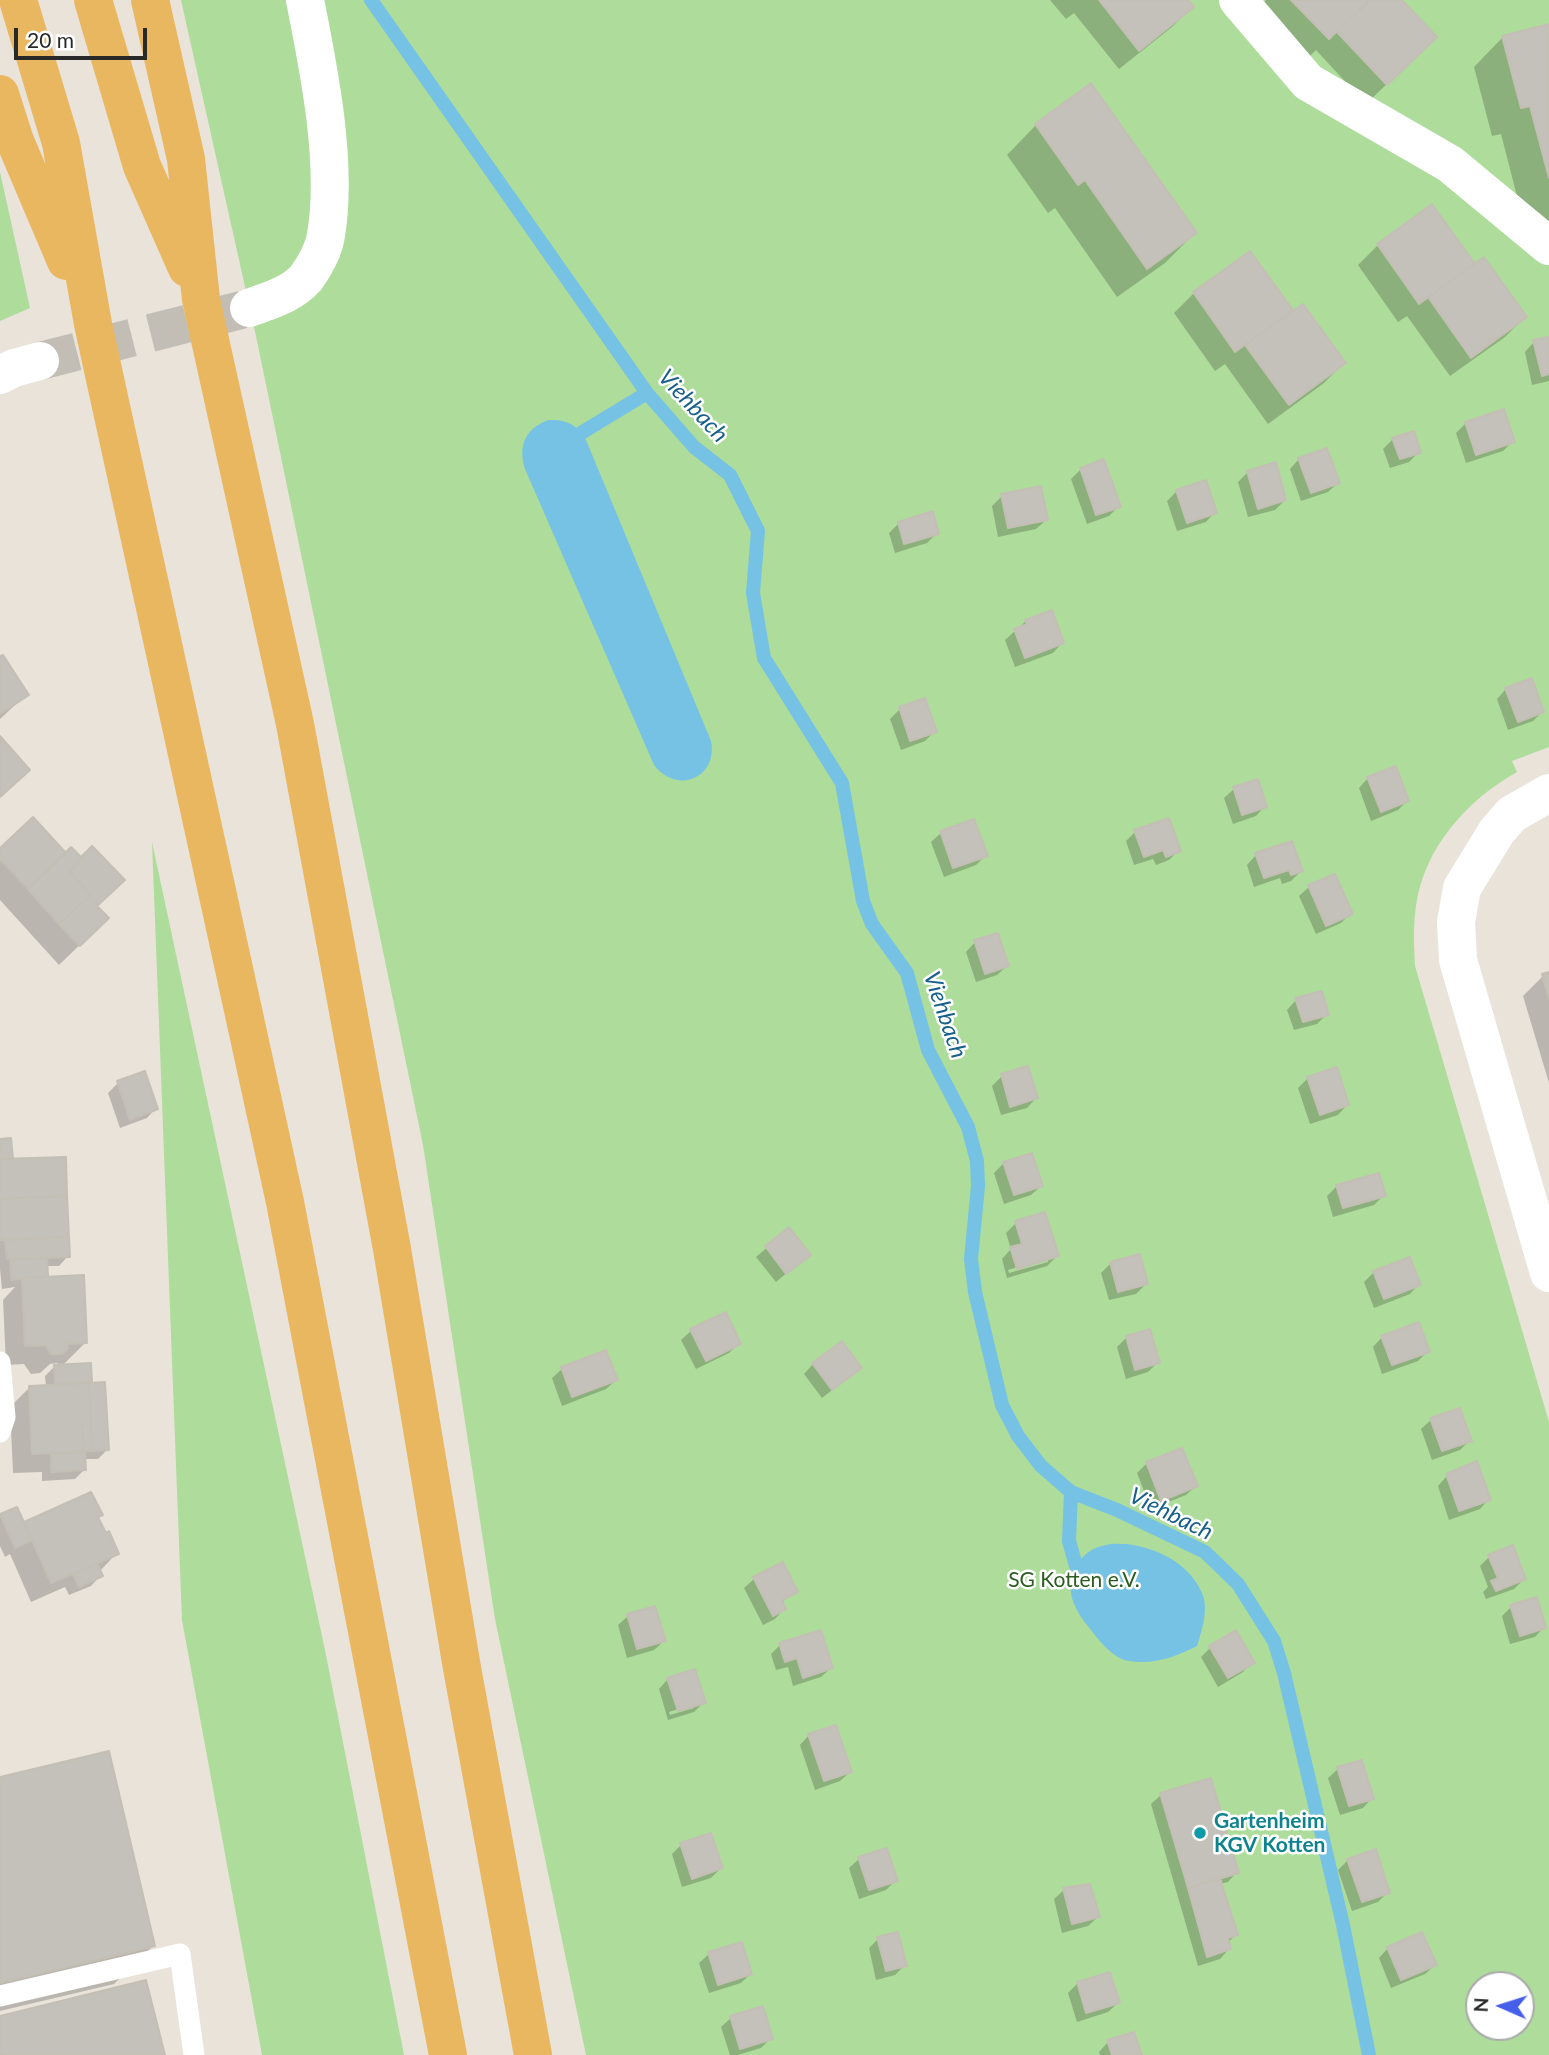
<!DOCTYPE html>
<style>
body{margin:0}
#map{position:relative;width:1549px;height:2055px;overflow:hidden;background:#e9e3da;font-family:Lato,sans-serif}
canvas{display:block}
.north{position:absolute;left:1465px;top:1971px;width:70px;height:70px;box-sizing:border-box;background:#fff;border:2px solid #a9a9a9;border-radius:50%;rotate:273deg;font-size:19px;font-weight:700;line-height:28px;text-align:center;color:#282828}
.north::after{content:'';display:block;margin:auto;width:24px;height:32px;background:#465fea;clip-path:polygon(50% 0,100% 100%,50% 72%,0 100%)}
.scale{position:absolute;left:14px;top:28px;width:133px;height:32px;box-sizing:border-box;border:4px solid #282828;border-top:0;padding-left:9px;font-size:21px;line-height:24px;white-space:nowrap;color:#282828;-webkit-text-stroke:5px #fff;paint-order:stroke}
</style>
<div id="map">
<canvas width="1549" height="2055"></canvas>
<div class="north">N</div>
<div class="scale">20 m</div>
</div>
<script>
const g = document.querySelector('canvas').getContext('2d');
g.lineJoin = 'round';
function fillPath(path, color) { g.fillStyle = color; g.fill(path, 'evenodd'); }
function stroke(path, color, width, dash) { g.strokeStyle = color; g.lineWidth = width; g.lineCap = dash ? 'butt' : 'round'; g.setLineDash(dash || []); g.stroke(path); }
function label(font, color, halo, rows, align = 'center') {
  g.font = font + ' Lato,sans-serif'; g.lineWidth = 5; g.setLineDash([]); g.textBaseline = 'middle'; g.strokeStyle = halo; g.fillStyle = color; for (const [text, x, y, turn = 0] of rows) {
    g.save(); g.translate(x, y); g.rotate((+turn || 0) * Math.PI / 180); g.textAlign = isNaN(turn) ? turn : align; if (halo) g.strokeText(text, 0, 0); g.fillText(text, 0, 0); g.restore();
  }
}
fillPath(new Path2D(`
 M181 0H1549V747L1512 761 1517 772C1467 800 1424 848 1416 906 1413 926 1414 946 1415 966L1549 1422V2055H586L495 1619 423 1145 256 336ZM1479 1985H1521V2027H1479Z
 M0 172 30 308 0 321Z
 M152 842 325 1650 404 2055H262L182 1620Z`), '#aedc9b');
fillPath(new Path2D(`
 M549 420C567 419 577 425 586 440L711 741C718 778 677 795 654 765L525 469C518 446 525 428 549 420Z
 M1127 1544C1157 1548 1189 1563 1202 1593 1209 1609 1202 1630 1197 1646 1175 1657 1154 1665 1129 1661 1115 1659 1103 1645 1095 1635 1086 1624 1076 1612 1072 1598 1066 1574 1081 1549 1106 1545 1113 1543 1120 1544 1127 1544Z`), '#75c2e4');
fillPath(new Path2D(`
 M1050 0H1186L1192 7 1172 27 1119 69 1074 13 1066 19Z
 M1266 0H1399L1415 57 1366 104 1316 50 1308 58 1259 7Z
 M1549 25V233L1528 239 1501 134 1492 136 1474 67 1503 37Z
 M1036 125 1195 233 1165 263 1117 297 1055 208 1048 213 1007 155Z
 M1432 207 1474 266 1525 317 1505 337 1450 376 1407 316 1398 322 1358 265 1378 245Z
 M1250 253 1292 313 1344 363 1324 383 1268 424 1225 364 1215 371 1174 313 1194 293Z
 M1549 339V381L1532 385 1525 352 1534 342Z
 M1466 423 1513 441 1503 451 1466 463 1456 433Z
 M1393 439 1419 452 1409 462 1390 468 1383 449Z
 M1299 459 1338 483 1328 492 1301 501 1290 469Z
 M1081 469 1119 506 1109 516 1087 524 1071 479Z
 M1248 472 1285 500 1275 510 1248 517 1238 482Z
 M1177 491 1215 512 1206 522 1177 531 1167 501Z
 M1002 496 1046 520 1036 529 998 537 992 506Z
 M899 523 937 533 927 543 895 553 889 533Z
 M1026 621 1062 643 1053 653 1015 667 1005 640Z
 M0 658 27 694 0 719Z
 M1506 689 1542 712 1533 721 1508 730 1497 699Z
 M924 700 935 731 925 741 901 750 890 719 900 709Z
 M1368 778 1407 801 1398 810 1371 821 1359 788Z
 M1234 789 1265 806 1256 816 1233 824 1224 798Z
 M1135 832 1179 850 1169 860 1156 865 1153 859 1134 865 1126 841Z
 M941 833 986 855 976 865 944 877 931 842Z
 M0 850 95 907 87 938 59 965 0 900Z
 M1256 855 1301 871 1291 881 1282 884 1280 878 1254 887 1247 865Z
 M1309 887 1351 913 1341 923 1316 934 1299 896Z
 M975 942 1007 966 997 975 976 982 966 952Z
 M1549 974V1083L1523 996 1543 976Z
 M1296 1000 1327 1014 1317 1024 1294 1030 1287 1010Z
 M144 1073 156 1108 147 1118 120 1128 108 1093 118 1083Z
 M1002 1076 1036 1098 1027 1108 1001 1115 992 1086Z
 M1308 1078 1347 1105 1338 1115 1310 1124 1298 1088Z
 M0 1140 11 1158 8 1161 64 1158 68 1256 59 1266H46V1276L43 1279 85 1343 62 1366 90 1365V1384L107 1450 98 1459H84L85 1469 75 1479 42 1481V1472L13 1473 10 1407 30 1387H46L45 1376 58 1363 50 1364 40 1373 31 1374 24 1364 6 1365 3 1300 15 1287 2 1289 0 1269Z
 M1004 1163 1041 1186 1031 1195 1004 1204 994 1173Z
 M1378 1175 1384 1195 1374 1205 1333 1217 1327 1196 1336 1187Z
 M1016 1223 1057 1256 1047 1266 1007 1278 1002 1259 1011 1249 1006 1233ZM1048 1258V1262L1009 1273 1008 1270Z
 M789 1229 809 1254 776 1282 756 1257Z
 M1111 1263 1146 1284 1136 1294 1109 1300 1101 1273Z
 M1374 1272 1419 1284 1410 1294 1374 1308 1364 1282Z
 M691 1331 739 1343 729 1353 696 1369 681 1340Z
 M1127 1337 1158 1362 1148 1372 1126 1379 1117 1347Z
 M1382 1337 1428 1351 1418 1361 1382 1374 1373 1347Z
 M813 1364 860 1368 822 1398 804 1374Z
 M562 1369 616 1380 606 1389 562 1406 552 1378Z
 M1431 1420 1470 1440 1460 1450 1432 1460 1421 1429Z
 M1147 1463 1196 1486 1186 1495 1151 1509 1137 1473Z
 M1447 1476 1489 1499 1480 1509 1449 1520 1438 1486Z
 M101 1515 97 1518 117 1553 99 1572 100 1576 91 1586 69 1595 65 1587 31 1602 10 1554 5 1557 0 1546V1517L23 1525Z
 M1489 1557 1524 1579 1514 1589 1486 1599 1483 1592 1488 1587 1480 1566Z
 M754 1579 796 1591 781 1603 784 1609 775 1619 763 1625 744 1588Z
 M1511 1607 1544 1627 1535 1637 1510 1644 1502 1616Z
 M628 1616 664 1641 654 1650 627 1658 618 1625Z
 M780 1645 831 1668 821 1677 793 1686 788 1667 776 1670 771 1654Z
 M1210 1648 1252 1662 1243 1672 1218 1687 1201 1657Z
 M668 1679 704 1702 694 1712 668 1720 659 1689ZM694 1704V1708L670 1715 669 1712Z
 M809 1735 850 1772 840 1781 815 1790 800 1745Z
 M1338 1769 1372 1798 1363 1808 1340 1815 1328 1778Z
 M0 1779 153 1946 114 1984 0 2011Z
 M1161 1795 1237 1872 1228 1882 1220 1884 1236 1934 1228 1943 1229 1949 1220 1959 1198 1966 1151 1804Z
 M681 1845 721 1868 711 1878 682 1887 672 1854Z
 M859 1859 896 1880 886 1890 859 1899 849 1868Z
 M1348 1860 1388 1892 1378 1902 1352 1911 1338 1870Z
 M1064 1890 1098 1917 1088 1926 1062 1933 1054 1899Z
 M878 1939 905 1965 895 1975 876 1980 869 1948Z
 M1388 1948 1435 1965 1425 1974 1391 1988 1379 1958Z
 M709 1954 750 1974 741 1983 709 1993 699 1963Z
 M1078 1983 1118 2003 1108 2012 1077 2022 1068 1993Z
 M731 2018 771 2038 761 2048 738 2055H730L721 2027Z
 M1108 2042 1140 2055H1100L1099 2052Z`), '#0003');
stroke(new Path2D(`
 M371 0 647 393 694 447 730 475 758 531 753 593 764 658 842 783 863 901 872 924 907 973 928 1050 968 1127 977 1161 978 1186 971 1259 975 1292 1002 1405 1018 1436 1041 1466 1071 1492 1117 1510 1205 1552 1238 1584 1274 1641 1284 1673 1343 1925 1369 2055
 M581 433 647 393
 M1071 1492 1069 1541 1076 1566`), '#75c2e4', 14);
const building = new Path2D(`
 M1099 0H1188L1194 7 1139 51Z
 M1291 0H1370L1329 39Z
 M1370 0H1402L1437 37 1387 85 1337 32Z
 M1549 24V178L1530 106 1521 108 1502 36Z
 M1091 83 1197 233 1147 269 1085 180 1078 185 1035 124Z
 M1432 204 1475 264 1419 304 1377 244Z
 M1250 251 1293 310 1235 352 1193 292Z
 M1484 257 1527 317 1471 358 1428 297Z
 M1303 304 1346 363 1289 405 1245 345Z
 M1549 337V374L1542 376 1533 340Z
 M1504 409 1515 442 1476 455 1465 422Z
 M1414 431 1421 453 1400 459 1392 438Z
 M1327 448 1340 483 1311 493 1298 458Z
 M1104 459 1121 507 1096 515 1080 468Z
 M1276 462 1286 500 1258 509 1247 471Z
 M1206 480 1217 513 1187 523 1176 490Z
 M1041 486 1048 520 1008 528 1001 494Z
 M933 511 939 534 904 544 898 522Z
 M1052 610 1064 643 1025 658 1014 629 1027 624 1025 620Z
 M3 655 29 695 0 714V656Z
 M1532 678 1544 712 1518 722 1505 688Z
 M925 698 937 732 910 741 899 707Z
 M0 736 30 770 0 797Z
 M1396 766 1409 801 1381 812 1367 777Z
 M1258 779 1267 807 1242 815 1233 787Z
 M33 817 66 853 28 889 0 859V848Z
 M1169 818 1181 851 1166 857 1163 850 1144 857 1134 830Z
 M974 819 988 856 953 868 940 831Z
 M1292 841 1303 871 1291 875 1289 870 1264 878 1255 853Z
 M92 846 125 880 97 906 109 918 80 946 59 924 91 895 69 871 83 859 81 857Z
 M71 847 83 859 69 871 91 895 59 924 28 889Z
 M1335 874 1353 914 1326 926 1308 885Z
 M998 933 1009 966 985 974 974 940Z
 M1549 972V998L1542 974Z
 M1322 991 1329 1015 1303 1022 1295 998Z
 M1028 1066 1038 1098 1010 1107 1001 1074Z
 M1337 1067 1349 1105 1320 1115 1307 1077Z
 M145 1071 158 1109 130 1120 117 1081Z
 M11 1138 13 1158 0 1159V1139Z
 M1032 1153 1043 1186 1014 1195 1003 1162Z
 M66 1157 67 1196 0 1199V1159Z
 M1379 1173 1386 1196 1343 1208 1336 1185Z
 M67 1196 69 1237 0 1240V1199Z
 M1045 1212 1059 1256 1017 1269 1010 1247 1022 1244 1015 1221Z
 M789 1227 811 1255 786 1274 765 1246Z
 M69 1237 70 1257 7 1259 5 1240Z
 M1140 1254 1148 1284 1118 1292 1110 1262Z
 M1410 1257 1421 1285 1384 1299 1373 1271Z
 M47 1258 48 1276 11 1280 10 1260Z
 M84 1275 87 1343 67 1344 68 1348 62 1354H51L45 1345 25 1346 22 1278Z
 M726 1312 741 1344 706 1361 690 1329Z
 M1419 1322 1430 1352 1392 1365 1381 1336Z
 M1150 1329 1160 1363 1135 1370 1126 1336Z
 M842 1341 862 1368 832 1390 812 1363Z
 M606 1350 618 1380 572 1397 561 1367Z
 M91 1363 92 1382 55 1384 54 1365Z
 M105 1382 109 1450 92 1451 89 1383Z
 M89 1383 91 1424 82 1425 84 1450 92 1451 32 1454 29 1386Z
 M1460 1408 1472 1441 1442 1451 1430 1418Z
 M91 1424 92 1450H84L82 1425Z
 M1182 1448 1198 1486 1161 1501 1146 1462Z
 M85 1452 86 1470 51 1472V1454Z
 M1477 1461 1491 1500 1459 1511 1446 1474Z
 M91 1492 103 1515 98 1517 106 1533 109 1531 119 1554 51 1583 24 1522Z
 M17 1507 32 1540 15 1548 0 1514Z
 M1513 1545 1526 1579 1496 1591 1491 1581 1498 1578 1488 1555Z
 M783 1562 798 1592 782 1600 786 1609 773 1616 753 1577Z
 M97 1563 103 1576 79 1587 73 1574Z
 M1537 1597 1546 1628 1520 1636 1510 1605Z
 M655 1606 666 1641 637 1649 627 1614Z
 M821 1630 833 1668 803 1678 797 1658 785 1662 779 1643Z
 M1236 1630 1255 1663 1228 1678 1209 1646Z
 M695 1669 706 1703 678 1711 667 1678Z
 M836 1725 852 1772 824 1781 808 1734Z
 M109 1751 155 1946 0 1983V1777Z
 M1362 1760 1374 1799 1349 1806 1337 1767Z
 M1211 1778 1239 1873 1188 1888 1160 1793Z
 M711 1833 723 1868 692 1879 680 1843Z
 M887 1848 898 1881 869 1890 858 1857Z
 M1376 1849 1390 1893 1362 1902 1347 1859Z
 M1220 1878 1238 1935 1228 1938 1231 1949 1207 1957 1188 1888Z
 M1090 1884 1100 1917 1072 1924 1063 1888Z
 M898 1932 907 1966 886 1971 877 1937Z
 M1422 1932 1437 1965 1401 1980 1387 1947Z
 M742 1942 752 1974 718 1985 708 1952Z
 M1110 1972 1120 2003 1086 2013 1077 1982Z
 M146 1980 165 2055H0V2016Z
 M763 2006 773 2039 740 2049 730 2016Z
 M1134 2032 1142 2055H1112L1107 2040Z`);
fillPath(building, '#c4c0ba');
stroke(building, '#c4bfb4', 2);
stroke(new Path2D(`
 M40 361 249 308`), '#c2beb6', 38, [38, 19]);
stroke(new Path2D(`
 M0 1362 5 1417 0 1432
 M0 1996 180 1954 194 2055`), '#fff', 21);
stroke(new Path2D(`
 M1238 0 1308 82 1450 164 1549 246
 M249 308C270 300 291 295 306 278 315 266 324 249 326 235 338 164 319 70 305 0
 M0 375 14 368 40 361`), '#fff', 38);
stroke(new Path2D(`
 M1549 793 1512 814 1497 831 1462 888 1456 922 1458 960 1549 1273`), '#fff', 38);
stroke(new Path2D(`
 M18 0 61 143 93 324 285 1202 448 2055
 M93 0 142 166 187 268
 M150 0 186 159 201 299 295 724 392 1249 462 1668 533 2055
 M0 94 15 141 66 261`), '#eab761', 38);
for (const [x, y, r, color] of [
 [1200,1833,7,"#0f9aa8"]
]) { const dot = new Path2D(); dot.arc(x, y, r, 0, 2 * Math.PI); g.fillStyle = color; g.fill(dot); stroke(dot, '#fff', 2.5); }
label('21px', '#2a5d1f', '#fff', [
 ["SG Kotten e.V.",1074,1580]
]);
label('bold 21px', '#0d838f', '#fff', [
 ["Gartenheim",1214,1821],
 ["KGV Kotten",1214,1845]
], 'left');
label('italic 23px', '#18608c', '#fff', [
 ["Viehbach",693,406,47],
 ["Viehbach",945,1015,71],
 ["Viehbach",1171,1514,26]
]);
</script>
